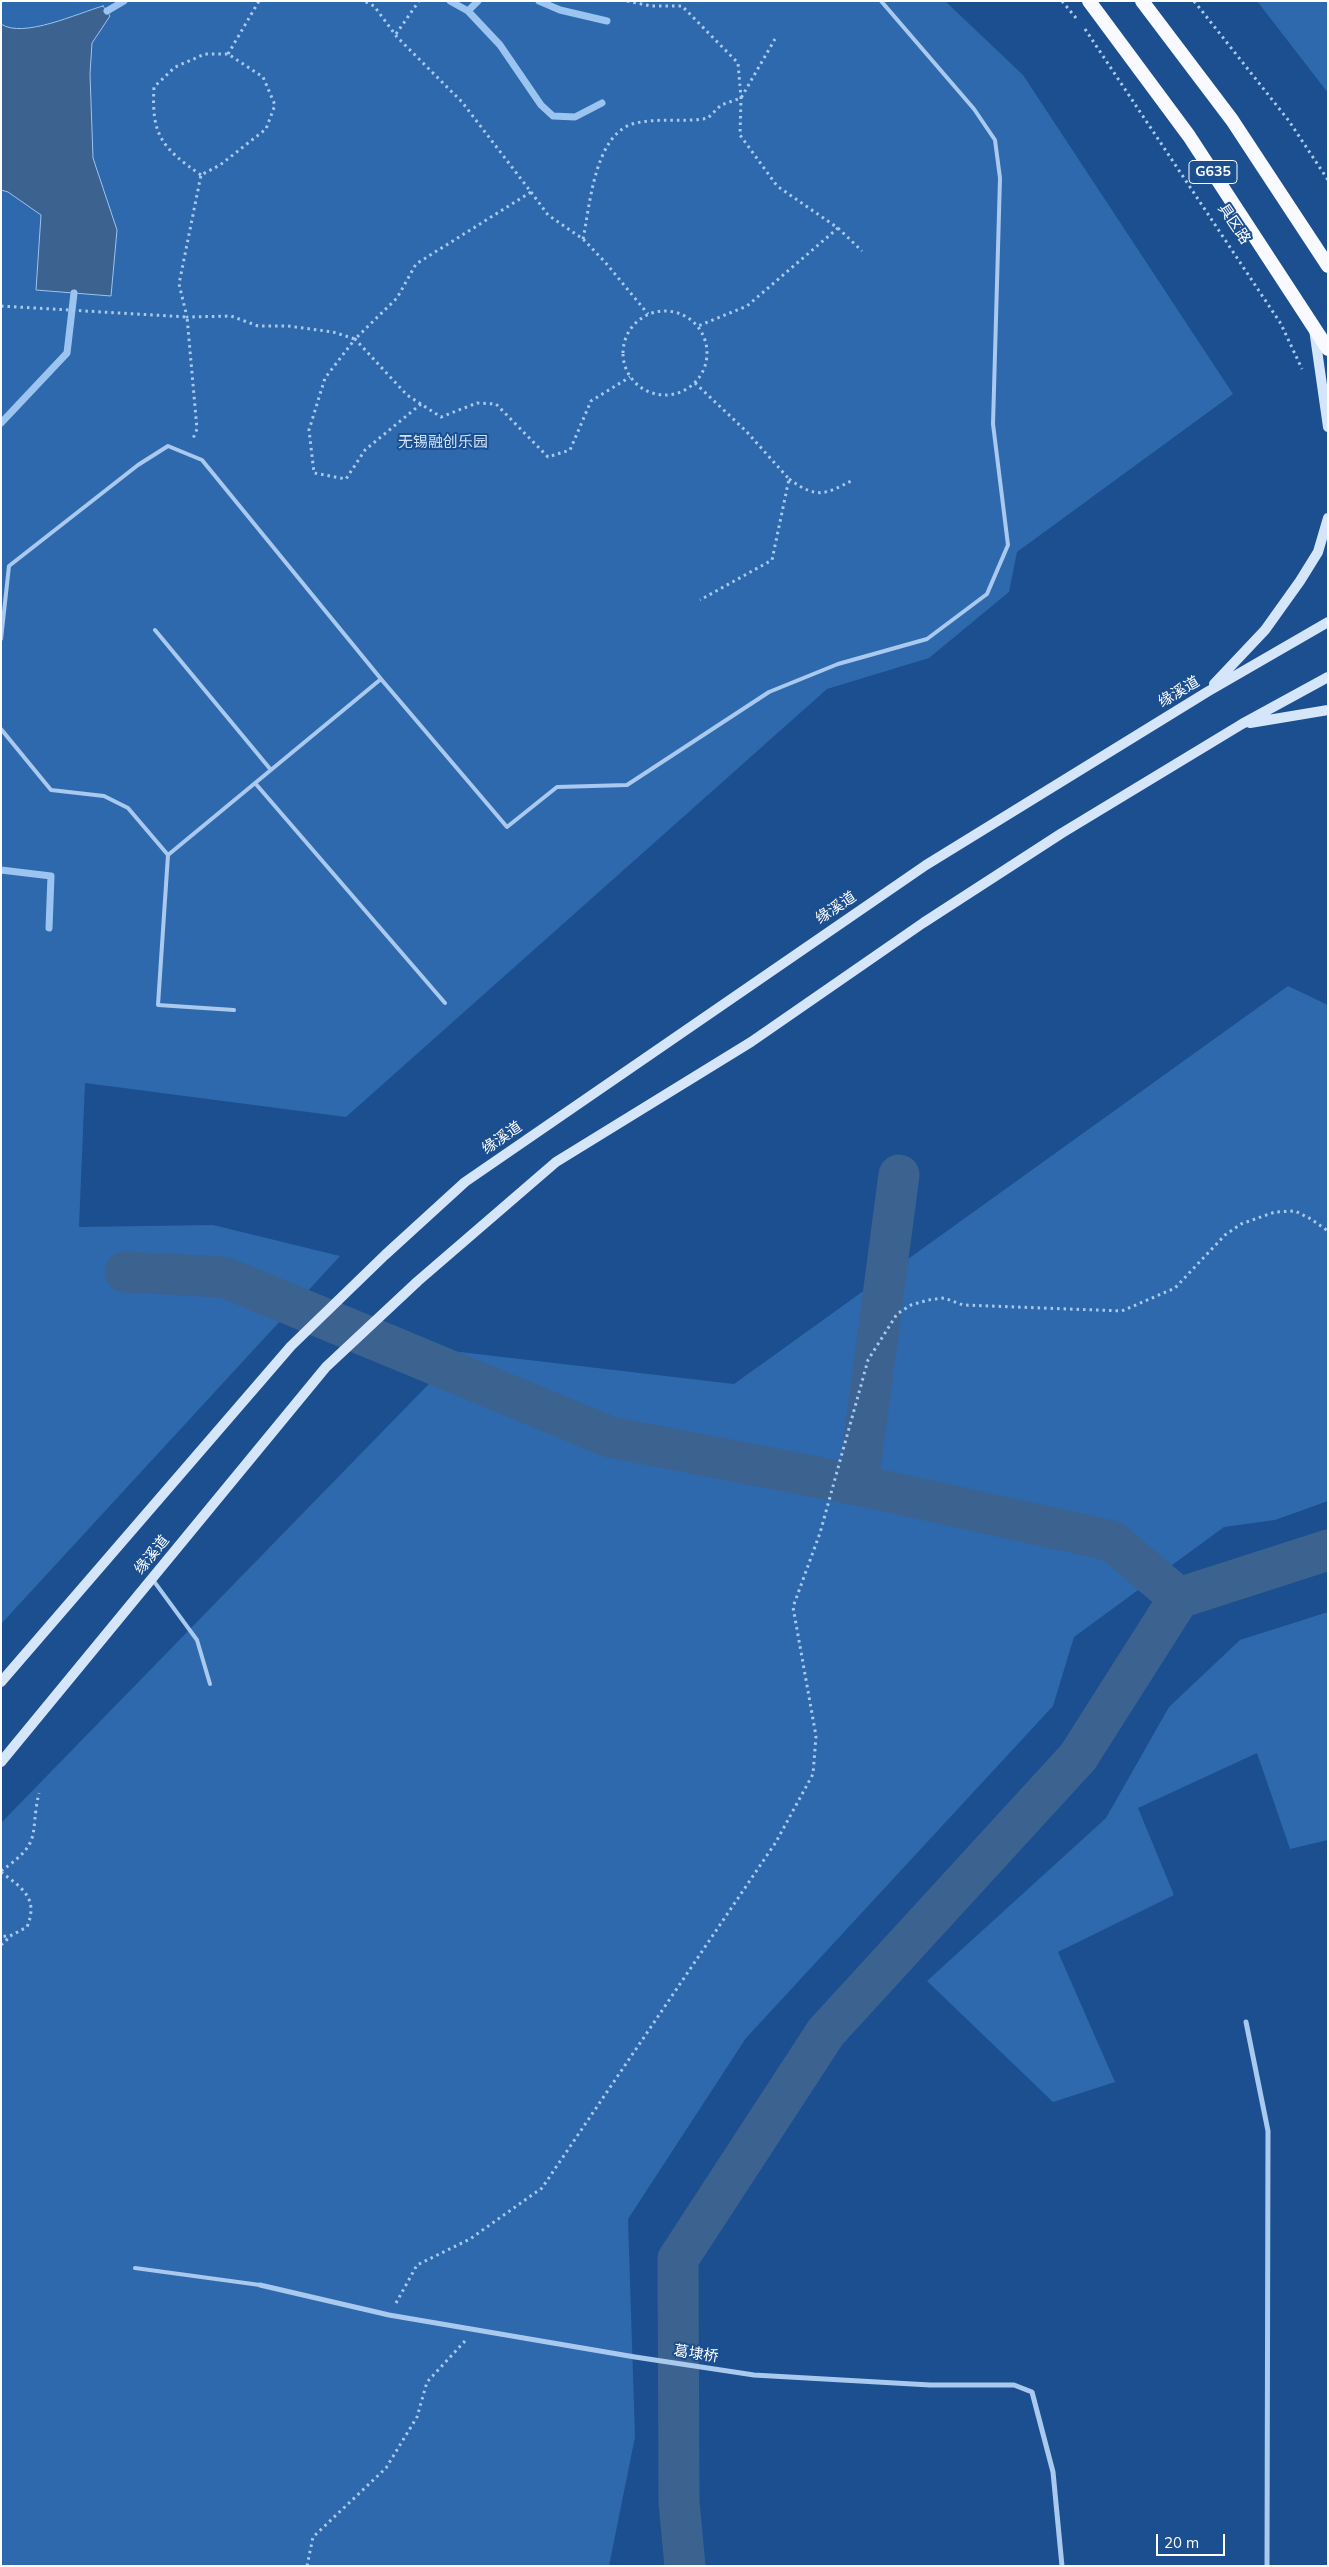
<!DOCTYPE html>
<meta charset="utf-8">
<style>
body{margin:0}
#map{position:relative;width:1329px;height:2567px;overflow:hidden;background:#1b4f8f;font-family:Mulish,sans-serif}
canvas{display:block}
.frame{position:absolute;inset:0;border:2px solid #fff;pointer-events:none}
.scale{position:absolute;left:1156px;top:2534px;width:69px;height:22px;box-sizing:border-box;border:2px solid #fff;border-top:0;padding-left:6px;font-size:15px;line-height:18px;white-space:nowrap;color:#fff;-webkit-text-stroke:4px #1b4f8f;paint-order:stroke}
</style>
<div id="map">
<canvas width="1329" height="2567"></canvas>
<div class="frame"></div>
<div class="scale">20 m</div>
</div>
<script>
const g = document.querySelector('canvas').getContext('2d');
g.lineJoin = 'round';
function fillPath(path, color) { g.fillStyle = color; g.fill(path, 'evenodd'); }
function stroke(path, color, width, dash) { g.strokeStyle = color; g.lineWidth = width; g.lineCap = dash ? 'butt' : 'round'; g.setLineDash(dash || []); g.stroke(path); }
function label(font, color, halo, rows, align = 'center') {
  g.font = font + ' Mulish,"Noto Sans SC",sans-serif'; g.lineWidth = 4; g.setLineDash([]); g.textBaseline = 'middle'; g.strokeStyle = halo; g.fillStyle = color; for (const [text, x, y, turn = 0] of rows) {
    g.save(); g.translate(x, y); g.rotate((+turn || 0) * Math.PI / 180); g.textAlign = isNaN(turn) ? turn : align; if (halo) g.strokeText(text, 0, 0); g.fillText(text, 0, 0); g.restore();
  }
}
fillPath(new Path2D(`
 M1 1H945L1023 75 1233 394 1017 552 1009 592 929 658 827 689 346 1117 85 1083 79 1227 213 1225 340 1256 1 1624Z
 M1257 1H1328V93Z
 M1288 986 1328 1005V1501L1275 1520 1224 1527 1074 1637 1053 1706 746 2038 628 2219 635 2437 609 2566H1V1823L460 1352 734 1384Z
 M1328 1612V1840L1290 1849 1257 1753 1138 1808 1174 1895 1058 1952 1115 2082 1053 2102 927 1981 1106 1818 1169 1707 1240 1640Z`), '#2e69ad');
const water = new Path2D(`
 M103 6 110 16 92 43 90 74 93 158 117 230 111 296 36 290 41 215 8 192 1 190V24C23 39 78 13 103 6Z`);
fillPath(water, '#3c6290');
stroke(water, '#9cc4f0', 1);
stroke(new Path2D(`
 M450 1 468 11 478 1
 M539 1 560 10 607 21
 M107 11 124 1
 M468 11 500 45 541 105 553 116 575 117 602 103
 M1 423 67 353 74 293
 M1 870 51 876 49 928`), '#9cc4f0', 7);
stroke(new Path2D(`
 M125 1272 224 1277 610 1437 858 1485 1112 1541 1179 1598 1078 1757 826 2032 678 2259 679 2502 685 2566
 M858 1485 899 1175
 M1179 1598 1328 1550`), '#3c6290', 41);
stroke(new Path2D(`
 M627 1 651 6H682L738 63 741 98 740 135 777 186 838 228 747 306 698 326
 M1062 1 1076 18
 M1194 1 1289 121 1328 180
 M1085 29 1281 324 1302 369
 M396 34 419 1
 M228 54 259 1
 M201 175C162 148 151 135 154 87L175 67 205 54H228L263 77 275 105 266 129 220 165 201 175 179 284 187 317 231 316 258 326H288L333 332 355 339 397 298 416 264 531 192 462 102 397 37 374 6 364 1
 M531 192 548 215 583 239 605 262 648 314
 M838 228 862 251
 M583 239C590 206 594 137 632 124 657 117 684 123 708 118L721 105 741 98 775 39
 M1 306 187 317 197 429 192 441
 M623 353a42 42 0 1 1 84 0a42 42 0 1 1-84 0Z
 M695 383 746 431 789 479 772 560 700 600
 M421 404 365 450 346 479 314 473 309 430 325 378 355 339 407 395 441 417 477 403 496 404 548 457 570 450 591 401 630 377
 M789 479C817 499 824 495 853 480
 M1 1871C44 1841 29 1836 39 1793
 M1 1872C22 1888 39 1898 27 1927L12 1935 1 1937
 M1 1945 11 1936
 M396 2303 417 2265 470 2239 542 2188 776 1842 813 1774 816 1736 793 1607 820 1533 868 1360 897 1314 911 1305 928 1300 944 1298 963 1305 1122 1311 1175 1288 1225 1235 1241 1224 1275 1212 1295 1211 1311 1219 1328 1231
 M307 2566 313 2537 386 2468 417 2417 427 2382 465 2341`), '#a9c9ee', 3, [2.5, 4]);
stroke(new Path2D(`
 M155 630 271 770
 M1 639 9 566 138 465 168 446 202 460 381 679 507 827 557 787 627 785 769 692 838 664 927 639 987 594 1008 545 993 424 1000 178 995 140 974 109 881 1
 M1 729 51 790 104 796 128 808 168 855
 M255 783 445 1003
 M234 1010 158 1005 168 855 381 679
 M153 1580 197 1640 210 1684
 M135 2268 260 2285`), '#a9c9ee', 4);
stroke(new Path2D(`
 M1246 2022 1268 2131 1267 2566
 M260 2285 389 2315 635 2357 754 2375 930 2385H1014L1032 2392 1053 2472 1062 2566`), '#a9c9ee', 5);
stroke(new Path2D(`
 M1314 329 1328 427
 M1214 684 1265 630 1300 581 1318 552 1328 518
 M1250 723 1328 710
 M1 1682 291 1346 385 1255 465 1182 926 865 1207 692 1328 622
 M1 1762 326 1367 418 1281 556 1162 751 1042 923 923 1062 833 1242 724 1328 677`), '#d6e6fa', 10);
stroke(new Path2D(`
 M1089 1 1189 136 1328 349
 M1142 1 1232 120 1328 266`), '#f8faff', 14);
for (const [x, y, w] of [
 [1213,172,48]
]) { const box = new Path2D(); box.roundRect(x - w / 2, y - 11.5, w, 23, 4); g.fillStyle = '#1b4f8f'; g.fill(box); stroke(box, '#fff', 1); }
label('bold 14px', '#fff', null, [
 ["G635",1213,172]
]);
label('15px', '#fff', '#1b4f8f', [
 ["具区路",1234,224,56],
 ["缘溪道",1179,692,-31],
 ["缘溪道",836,908,-34],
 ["缘溪道",502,1138,-35],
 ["缘溪道",152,1555,-51],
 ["葛埭桥",696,2354,8]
]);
label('15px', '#cfe3fa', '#1b4f8f', [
 ["无锡融创乐园",443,442]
]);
</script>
